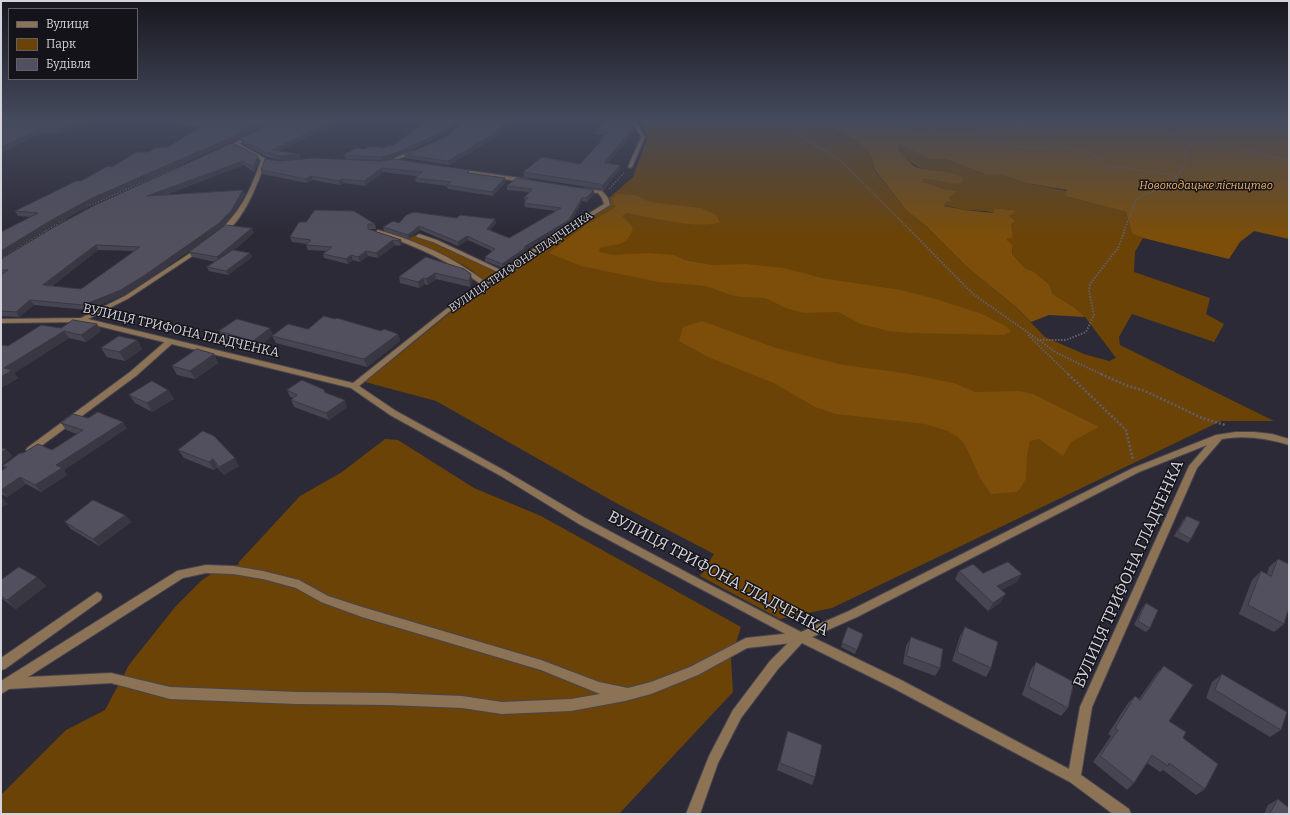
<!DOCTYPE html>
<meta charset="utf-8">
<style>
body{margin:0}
#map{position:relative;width:1290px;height:815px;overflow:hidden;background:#2c2a36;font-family:Bitter,serif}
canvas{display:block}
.frame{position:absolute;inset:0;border:2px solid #d5d4dc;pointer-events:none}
.legend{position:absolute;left:8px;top:8px;width:130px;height:72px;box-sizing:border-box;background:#141319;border:1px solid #616067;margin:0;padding:5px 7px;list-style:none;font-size:12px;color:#d5d4dc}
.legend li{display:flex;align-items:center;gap:8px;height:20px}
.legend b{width:20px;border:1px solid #616067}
</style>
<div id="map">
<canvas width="1290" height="815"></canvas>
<div class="frame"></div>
<ul class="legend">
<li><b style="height:5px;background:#8d7355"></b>Вулиця</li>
<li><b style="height:11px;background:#6b4306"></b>Парк</li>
<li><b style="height:11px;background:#52505e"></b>Будівля</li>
</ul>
</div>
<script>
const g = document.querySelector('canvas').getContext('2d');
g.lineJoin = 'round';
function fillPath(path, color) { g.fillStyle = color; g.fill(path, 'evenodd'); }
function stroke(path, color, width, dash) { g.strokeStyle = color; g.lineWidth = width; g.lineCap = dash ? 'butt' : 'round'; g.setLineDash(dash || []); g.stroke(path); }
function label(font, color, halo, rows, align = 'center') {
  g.font = font + ' Bitter,serif'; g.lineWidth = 3; g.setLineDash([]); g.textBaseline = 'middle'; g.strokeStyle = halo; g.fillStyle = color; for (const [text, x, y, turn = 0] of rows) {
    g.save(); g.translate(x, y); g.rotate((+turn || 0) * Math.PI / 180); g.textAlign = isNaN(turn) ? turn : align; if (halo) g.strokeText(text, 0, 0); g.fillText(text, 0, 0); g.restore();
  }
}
fillPath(new Path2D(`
 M639 121H819L853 139 865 148 871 155 875 171 906 210 926 226 968 268 1016 307 1045 337 1084 354 1109 361 1116 358 1085 317 1074 307 1053 294 1049 284 1033 271 1025 268 1012 254 1013 249 1007 240 1008 238H1013L1009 216 1013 210 994 208V213L986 211 964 210 943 205 946 202 951 201 949 198 956 191 944 189 924 182 923 178 946 172C928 174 903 164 898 144L930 159H945L985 174H1000L1026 183 1067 191 1065 196 1126 212 1132 234 1143 238 1135 252 1134 272 1210 298 1206 314 1224 324 1214 342 1132 314 1119 337 1120 345 1274 421H1221L832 608 780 619 700 576 714 554 616 503 436 401 365 382 451 312 610 205 609 198 633 177 648 137Z
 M416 235 435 242 497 272 484 281C466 262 432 250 408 239Z
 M385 439 398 440 474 488 541 516 741 627 731 659 733 692 619 814H1V795L66 730 105 710 129 665 175 607 202 580 225 565H238L239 562 300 496 342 472Z`), '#6b4306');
fillPath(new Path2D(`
 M819 121H1289V239L1254 231 1240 242 1229 259 1143 238 1132 234 1126 212 1065 196 1067 190 1026 183 1000 174H985L945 159H930L898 144 900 147 899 150C903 154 909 163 914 166 927 173 952 169 963 178V182L957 184 923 178 924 182 944 189 957 191 949 198 952 201 946 202 944 206 964 210 994 213V208L1013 210 1015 212 1009 216 1015 221 1011 224 1013 238H1008L1007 240 1013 246 1012 254 1025 268 1033 271 1049 284 1053 294 1074 307 1085 317 1049 315 1031 322 1016 307 968 268 926 226 906 210 875 170 871 155 865 148 853 139Z
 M617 194 635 195 650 202 701 208 716 215 720 222C699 230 650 217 627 213L622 216 631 225 633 229C624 249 619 242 600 248L599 252 613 255 648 253 674 255 684 260 712 265 746 264 784 268 822 278 900 290 936 299 982 314 1007 327 1011 332 1004 335 909 333 889 331 861 324 838 312 803 313 786 308 765 298 740 297 731 295 706 286 658 282 581 266 549 253 586 225 616 207 612 199Z
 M702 321 776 348 843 365 897 372 954 383 975 392 1020 391 1033 394 1099 427 1071 442 1063 456 1039 439 1030 441 1027 455 1026 479 1020 489 1016 492 991 494 980 478 965 445 958 437 948 431 925 424 836 414 815 407 774 383 708 357 679 341 683 327Z`), '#7c4e09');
const service = new Path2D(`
 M378 230C409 239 440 251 467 269 474 274 482 278 487 284L484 286 482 285C449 261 415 245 376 233L375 232Z
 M419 234 437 240 507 273 506 274H502L433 242 417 237 416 236Z
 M167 340H170L174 342 136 376 33 452H27L26 450 27 448 130 372Z
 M206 565 233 566 263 571 299 580 328 596 362 607 541 660 599 682 628 688 651 682 690 667 746 638 801 632 805 633 806 637 805 641 801 642 747 648 698 675 651 694 625 701 571 711 502 714 462 708 389 705 297 704 170 699 111 683 9 689 1 694V681L177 571ZM206 573 233 574 263 579 296 588 321 602 362 617 541 670 600 694 571 699 502 702 462 696 389 693 297 692 170 687 111 673 28 677 183 578Z
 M97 592 101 594 102 597 101 600 5 669 1 670V658Z`);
const minor = new Path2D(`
 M632 121H636L645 137 632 167 630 168 628 167 641 137Z
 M234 143H238L266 159C259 181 243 225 220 235L218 234V232C241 212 252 187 261 160L234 145Z
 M413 151 417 152 390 162 386 161Z
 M457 169 527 179 530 181 527 183 459 171 457 170Z
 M584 188 602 191 608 198 610 205 545 245 506 274 486 285 449 312 359 386 396 411 507 472 585 518 699 579 801 632 849 611 1133 468 1216 435 1236 432H1254L1272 434 1289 439V445C1266 438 1245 435 1222 439L1197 468 1092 707 1081 775 1129 809 1131 814H1113L1070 782 893 688 802 643 778 669 741 718 718 763 700 814H686L709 756 733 710 770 661 793 638 579 524 501 476 390 415 351 388 82 322 1 323V319L81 318 125 296 198 248 200 249V251L129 298 88 319 353 383 445 310 482 283 502 272 541 243 604 204 602 198 598 193 582 191 581 190ZM1207 445 1189 466 1080 707 1069 769 901 680 812 637 857 617 1139 472Z`);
const tertiary = new Path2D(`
 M247 136 251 137 228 150 224 149Z`);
stroke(service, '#474551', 2);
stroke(minor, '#474551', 2);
stroke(tertiary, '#474551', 2);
stroke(new Path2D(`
 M780 121 788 123 806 139 841 161 911 231
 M879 121 904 129 909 133 930 136 968 135 990 138 1018 147 1040 148 1057 146 1088 152 1110 166 1167 174 1176 177 1183 184 1145 194 1136 200 1124 231
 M1013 121 1027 131 1056 146
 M1107 121 1289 160
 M1276 121 1289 127
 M255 131 274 121
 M1176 177 1185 165 1186 150 1210 121
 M609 189 624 173
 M84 208 187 163
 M46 231 65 219`), '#615f6a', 1.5, [1.5, 1.5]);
stroke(new Path2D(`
 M910 230 973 294 1057 353 1103 375
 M1 259 47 230
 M1028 335 1069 375
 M1037 340H1066L1086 332 1094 315 1089 291 1090 284 1118 248 1125 230`), '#615f6a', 2, [1.5, 1.5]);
stroke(new Path2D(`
 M1068 374 1126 430 1133 460
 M1101 374 1128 386 1145 391 1202 418 1225 425`), '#615f6a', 2.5, [2, 2]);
fillPath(service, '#8d7355');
fillPath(minor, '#8d7355');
fillPath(tertiary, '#8d7355');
fillPath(new Path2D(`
 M86 121 62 133 41 134 1 153V129Z
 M168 121H272L235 140 92 204 51 227 1 258V232L30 217 18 216 15 211 112 167 149 152 168 147 201 128Z
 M341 121 325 131H321L279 151 301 159 280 160 267 157 242 143 240 139Z
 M626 121V122L635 130 608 163 620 169 603 191 600 189 524 177 523 172 580 164 600 142V140L604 135 596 134V130Z
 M440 137 394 158 381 160 346 159 344 155 365 149 383 148Z
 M445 137 493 139 449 165 405 158V155Z
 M233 143 259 161 254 172 244 165 165 195 245 194 233 215 220 229 148 280 124 295 87 310 34 305 19 317 1 316V275L2 274H1V259ZM98 250 134 251 81 289 52 286Z
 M279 161 470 173 505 178V183L493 196 448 189 447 186 416 182 415 178 417 176 383 172 365 186 344 183 340 185 313 180 307 183 262 174 261 170Z
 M507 186 594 190V194L587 202 582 201 570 224 527 249V251L503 268 485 261V257L492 251 468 240 458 246 420 230 409 239 384 231 383 227 399 223H496L490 230 509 238 556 211 525 207 524 203 525 201 524 198 529 192 507 190Z
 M306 222 375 224 376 229H369L401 240 402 244 400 246 395 245 378 258 368 256 360 262 353 260 348 264 324 258 323 254 326 251 308 250 306 245 307 244 292 242 290 237Z
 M252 228 254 233 234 250 250 253 252 257 228 275 209 271 207 267 215 262 192 257 189 252Z
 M426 257 472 280 470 287 436 279 428 285 425 284 419 288 400 283 399 277Z
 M97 324 101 331 86 342 69 338 14 373 18 378 1 388V345L8 346 61 328Z
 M308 329 381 331 398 334 400 341 367 367 276 343 272 336 256 348 223 338 219 331 273 335Z
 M137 340 142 349 125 361 107 357 101 348Z
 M214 354 218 363 195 379 177 375 172 366Z
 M168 390 174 399 152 412 135 403 129 395Z
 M287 390 326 393 347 407 329 420 294 407 291 400 293 398 290 397Z
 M88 418 127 428 64 470 67 475 41 492 26 484 7 497 1 494V471L5 468 2 466 23 453 52 450 77 434 66 430 61 423Z
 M178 450 239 466 224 475 217 467 214 470 184 458Z
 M125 515 131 522 99 546 71 529 65 522Z
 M1187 516 1191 539 1188 543 1174 536 1183 520Z
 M1278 559 1284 624 1274 632 1239 614 1252 580 1261 571 1267 574 1269 567Z
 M959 571 983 573 1017 582 1001 590V602L988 611 955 579Z
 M37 577 46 586 16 609 1 598V580Z
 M1146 603 1150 628 1146 632 1134 625 1142 608Z
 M848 627 863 634 855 654 841 647Z
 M965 627 991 668 986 677 952 661 960 636Z
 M911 637 940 668 935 676 903 664 906 646Z
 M1036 662 1068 708 1061 716 1022 695 1030 671Z
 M1164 666 1169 721 1183 738 1205 789 1196 795 1163 770 1160 772 1147 763 1134 783 1127 790 1093 762 1111 736 1108 734 1128 703 1135 696 1139 699 1157 673Z
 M1222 674 1281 730 1270 737 1206 698 1212 682Z
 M788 731 815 777 812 785 777 770Z
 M1278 799 1289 814H1264L1268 805Z`), '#474551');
fillPath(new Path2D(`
 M5 121H16L1 128V123Z
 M76 121H86L62 133 60 129Z
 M262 121H272L235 140 92 204 51 227 1 258V251L48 222 90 199Z
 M333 121H341L325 131 324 127Z
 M456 121H461L440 137 394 158 381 160 380 157Z
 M505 121H509L493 139 449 165 448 161Z
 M635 125V130L604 167V163Z
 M320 127 321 131 273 154 272 150Z
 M38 130 41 134 1 153V147Z
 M300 154 301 159 280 160 279 156Z
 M258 156 259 161 254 172 253 167Z
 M243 161 244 165 149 200 147 196Z
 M620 165V169L603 191 602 186Z
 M382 168 383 172 365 186 364 181Z
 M311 176 313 180 307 183 306 179Z
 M505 178V183L493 196 492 192Z
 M342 179 344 183 340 185 339 181Z
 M243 190 245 194 233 215 220 229 148 280 124 295 87 310 83 305Z
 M594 190V194L587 202 586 198Z
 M582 198V201L570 224 527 249V251L503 268 502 264 524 247Z
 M495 219 496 223 488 233 487 229Z
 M419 226 420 230 409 239 408 235Z
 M252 228 254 233 219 263 217 257Z
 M467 236 468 240 458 246V242Z
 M393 240 395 245 378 258 376 253Z
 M401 240 402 244 400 246 399 241Z
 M96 245 98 250 46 290 43 285Z
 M366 251 368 256 360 262 358 257Z
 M250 253 252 257 228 275 226 271Z
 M351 255 353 260 348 264 346 259Z
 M435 273 436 279 428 285 426 279Z
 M471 274 472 280 470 287 469 281Z
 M423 278 425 284 419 288 418 282Z
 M30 300 34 305 19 317 16 312Z
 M97 324 101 331 86 342 81 335Z
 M270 328 273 335 256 348 253 341Z
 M64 331 69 338 14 373 18 378 1 388V377L4 368Z
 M398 334 400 341 367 367 364 359Z
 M137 340 142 349 125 361 119 352Z
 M214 354 218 363 195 379 190 371Z
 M168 390 174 399 152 412 147 403Z
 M345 400 347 407 329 420 326 413Z
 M123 422 127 428 64 470 67 475 41 492 35 485 56 465Z
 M6 449 13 456 1 465V453Z
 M235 458 239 466 224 475 219 467Z
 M213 459 217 467 214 470 209 462Z
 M20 477 26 484 7 497 1 491V490Z
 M1 497 8 504 1 508Z
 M125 515 131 522 99 546 93 539Z
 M1022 574 1017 582 992 594 997 586Z
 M37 577 46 586 16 609 7 600Z
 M1006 594 1001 602 988 611 993 603Z`), '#393842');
const building = new Path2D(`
 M19 121H76L60 129 38 130 1 147V129Z
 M186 121H262L234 136 90 199 48 222 1 251V232L38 213 15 211 76 181H81L108 166 112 167 136 152H149L155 148 168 147 190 133 207 126Z
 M274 121H333L324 127H320L272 150 300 154 279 156 265 152 240 139Z
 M426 121H456L440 133 393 154 380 157 344 155 356 148 365 149 370 146 383 148 387 146H392Z
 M465 121H505L492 135 448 161 405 155 445 137Z
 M605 121H624L633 123 635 125 604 163 620 165 602 186 600 184 523 172 542 157 580 164 602 140H600L608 132 596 130Z
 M233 143 258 156 253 167 243 161 147 196 243 190 231 211 218 224 145 275 121 290 83 305 30 300 16 312 1 311V299L2 298H1V275L8 270H1V259L54 227 95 205ZM96 245 140 247 81 289 43 285Z
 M315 158 380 161 394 159 470 170 467 173 505 178 492 192 447 185 451 182 415 178 422 172 382 168 364 181 342 179 339 181 311 176 306 179 261 170 265 159 279 161Z
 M517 178 594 190 586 198H582L569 220 524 247H527L502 264 485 257 495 249 467 236 458 242 419 226 408 235 383 227 393 221 399 223 406 215 414 212 457 218 460 215 495 219 487 229 509 238 561 208 524 203 528 198H524L532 189 507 186Z
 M315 210 354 211 375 224H368V229L401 240 399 241 393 240 376 253 366 251 358 257 351 255 346 259 323 254 332 247 306 245 311 240 290 237 299 222H306Z
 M226 225 252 228 217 257 189 252Z
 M233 250 250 253 226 271 207 267Z
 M426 257 464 269 471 274 469 281 435 273 426 279 423 278 418 282 399 277Z
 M324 316 335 319 337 318 381 331 384 329 398 334 364 359 272 336 288 324 308 329Z
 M237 319 270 328 253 341 219 331Z
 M73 320 97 324 81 335 64 331 4 368 12 370 1 377V345L8 346 41 325 61 328Z
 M119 336 137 340 119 352 101 348Z
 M197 349 214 354 190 371 172 366Z
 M302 380 325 390 324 392 345 400 326 413 291 400 297 395 287 390Z
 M152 381 168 390 147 403 129 395Z
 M98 412 123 422 56 465 62 468 35 485 20 477 1 490V471L7 467 2 466 20 453H23L38 444 52 450 83 430 61 423 73 414 88 418Z
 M203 431 214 436 235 458 219 467 213 459 209 462 178 450Z
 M1 448 6 449 1 453Z
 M93 500 125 515 93 539 65 522Z
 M1187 516 1200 522 1191 539 1178 532Z
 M1278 559 1289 564V608L1284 624 1248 605 1261 571 1271 576Z
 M1008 562 1022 574 997 586 1006 594 993 603 959 571 973 564 983 573Z
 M19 567 37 577 7 600 1 596V580Z
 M1146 603 1158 610 1150 628 1138 621Z
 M848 627 863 634 857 650 842 643Z
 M965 627 998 642 991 668 957 652Z
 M911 637 943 649 940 668 907 656Z
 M1036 662 1074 682 1068 708 1029 687Z
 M1164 666 1193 685 1169 721 1186 732 1183 738 1218 764 1205 789 1169 763 1168 766 1152 755 1134 783 1100 756 1118 730 1115 728 1135 696 1140 700Z
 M1222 674 1287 712 1281 730 1215 690Z
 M788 731 822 745 815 777 780 763Z
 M1278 799 1289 808V814H1270Z`);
fillPath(building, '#52505e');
stroke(building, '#393842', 1);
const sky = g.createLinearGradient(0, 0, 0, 236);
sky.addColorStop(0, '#18171e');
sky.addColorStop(0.51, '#454a5d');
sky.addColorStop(1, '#454a5d00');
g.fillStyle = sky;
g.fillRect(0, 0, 1290, 236);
label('italic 11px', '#f6b567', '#141319', [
 ["Новокодацьке лісництво",1206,186]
]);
label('11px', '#d5d4dc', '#141319', [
 ["ВУЛИЦЯ ТРИФОНА ГЛАДЧЕНКА",521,262,-34]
]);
label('13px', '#d5d4dc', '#141319', [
 ["ВУЛИЦЯ ТРИФОНА ГЛАДЧЕНКА",181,331,13]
]);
label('16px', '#d5d4dc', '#141319', [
 ["ВУЛИЦЯ ТРИФОНА ГЛАДЧЕНКА",718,574,28],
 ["ВУЛИЦЯ ТРИФОНА ГЛАДЧЕНКА",1129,574,-66]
]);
</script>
